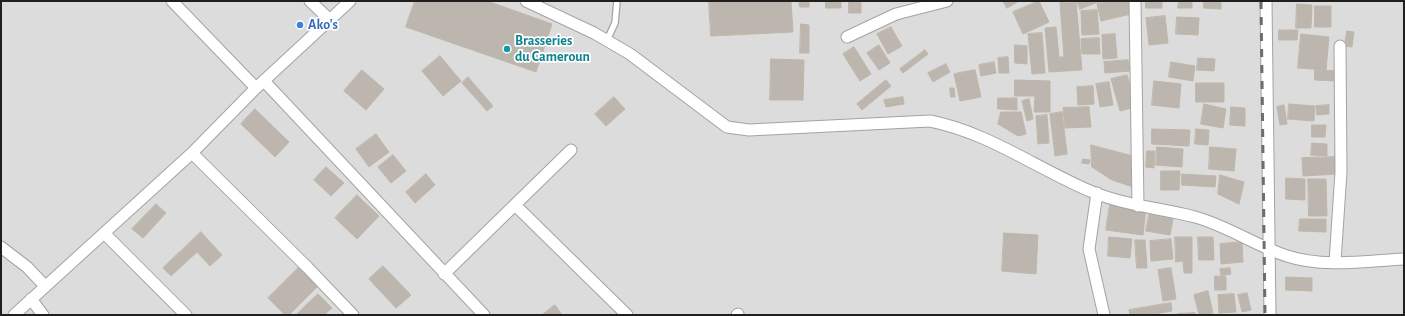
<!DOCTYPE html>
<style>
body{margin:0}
#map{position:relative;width:1405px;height:316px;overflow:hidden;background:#efede6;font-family:"Alegreya Sans",sans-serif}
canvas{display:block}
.frame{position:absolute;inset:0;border:2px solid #1f1f1f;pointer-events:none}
</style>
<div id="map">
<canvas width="1405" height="316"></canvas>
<div class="frame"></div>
</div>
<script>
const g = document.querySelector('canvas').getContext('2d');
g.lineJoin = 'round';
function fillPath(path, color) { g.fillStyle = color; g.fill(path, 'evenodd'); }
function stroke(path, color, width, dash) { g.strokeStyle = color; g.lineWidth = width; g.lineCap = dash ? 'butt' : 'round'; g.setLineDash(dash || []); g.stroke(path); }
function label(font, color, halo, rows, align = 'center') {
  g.font = font + ' "Alegreya Sans",sans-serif'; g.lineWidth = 3.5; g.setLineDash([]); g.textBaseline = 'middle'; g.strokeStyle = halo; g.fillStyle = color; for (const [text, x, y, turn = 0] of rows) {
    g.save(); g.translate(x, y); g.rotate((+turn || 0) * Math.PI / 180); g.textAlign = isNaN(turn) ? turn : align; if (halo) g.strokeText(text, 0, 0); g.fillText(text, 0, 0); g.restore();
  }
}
fillPath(new Path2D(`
 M1 1H1404V315H1Z`), '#dddcdc');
const building = new Path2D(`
 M415 1H487L552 24 536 72 406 27Z
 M709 1H791L793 32 711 36Z
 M799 1H809V7H800Z
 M826 1H841V8H826Z
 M849 1H861V13H849Z
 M1003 1H1019L1007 8Z
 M1039 1 1049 22 1023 34 1013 12Z
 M1077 1H1101L1080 9Z
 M1107 1H1131V14L1101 21 1097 4Z
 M1146 1H1162V8H1146Z
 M1179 1H1192V8H1178Z
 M1204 1H1221V9L1204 8Z
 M1076 2 1082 70 1049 72 1045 28 1056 27 1059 57H1064L1060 3Z
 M1297 4 1312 5 1311 28H1296Z
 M1315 6H1331V27H1315Z
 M1097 10 1099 34 1082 35 1081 11Z
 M1165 16 1168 43 1149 45 1146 18Z
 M1177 17 1199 18 1198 35 1176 34Z
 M801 24 809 25V53H800Z
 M891 27 902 46 888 54 877 34Z
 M1279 30H1298L1297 40H1279Z
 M1347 31 1354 32 1352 47 1345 46Z
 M1042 33 1045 73 1032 74 1028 34Z
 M1115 34 1117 58 1103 59 1102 35Z
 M1301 34 1329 37 1326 70 1298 68Z
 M1099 38 1100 54H1082L1081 39Z
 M879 45 890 63 879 70 867 53Z
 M1015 45 1027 46V64L1015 63Z
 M854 47 871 74 860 81 843 54Z
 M925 50 928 54 903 73 900 69Z
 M440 56 461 81 443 96 422 71Z
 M1008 57 1009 73H999L998 58Z
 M1198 58 1215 59 1214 71 1197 70Z
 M771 59 804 60 803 100H770Z
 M1128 60 1130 71 1105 73 1104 62Z
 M994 62 996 73 981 76 979 65Z
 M1171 62 1195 66 1193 81 1169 77Z
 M946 64 950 72 933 82 928 73Z
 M362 70 384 89 366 110 344 91Z
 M975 70 981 97 960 101 954 74Z
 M1315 70 1337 71 1336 81 1315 80Z
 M1127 75 1136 107 1120 111 1111 79Z
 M468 77 493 106 487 111 462 83Z
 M886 80 891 86 862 110 857 104Z
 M1015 80 1050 81V112H1034L1035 96H1015Z
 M1154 81 1181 84 1179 108 1152 105Z
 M1109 82 1113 105 1100 107 1096 84Z
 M1196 83H1224V102H1196Z
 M1093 86 1094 104 1078 105 1077 87Z
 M950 88H954L955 97H951Z
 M614 97 625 109 606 126 595 114Z
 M903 97 904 104 886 107 884 100Z
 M998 98H1017V110L998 109Z
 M1029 99 1033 119 1027 121 1022 101Z
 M1204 104 1226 109 1223 128 1201 124Z
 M1289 104 1315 106 1314 121 1288 119Z
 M1284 105 1287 124 1280 125 1277 107Z
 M1329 105V114L1317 115 1316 106Z
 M1089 107 1091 127 1065 128 1063 108Z
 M1231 107 1245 108V126L1230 125Z
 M255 109 289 142 275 157 241 124Z
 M1001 112H1021L1026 134 1018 136 998 124Z
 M1062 112 1067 154 1055 156 1050 114Z
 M1047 115 1049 143 1038 144 1036 116Z
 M1312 125H1326L1325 137H1312Z
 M1152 129 1190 130 1189 146 1152 144Z
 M1196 129 1209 130 1208 145 1195 144Z
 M376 134 389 152 369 167 356 149Z
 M1312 143 1327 144V156L1311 155Z
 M1091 145 1133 156V187L1112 180 1092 167Z
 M1157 147 1183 149 1182 167 1156 165Z
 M1210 147 1236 149 1234 171 1209 169Z
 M1147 151H1155L1154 168 1146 167Z
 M393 155 406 171 391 183 378 167Z
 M1337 157 1338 174 1303 176 1302 158Z
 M1083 159 1090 160 1089 164 1082 163Z
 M326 167 344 183 331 196 314 180Z
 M1161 171H1180L1179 190H1161Z
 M426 174 435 185 415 203 406 192Z
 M1182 174 1216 176 1215 187 1182 185Z
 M1220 175 1244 182 1239 204 1218 194Z
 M1286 178 1305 179V200L1286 199Z
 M1308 179H1326L1327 216H1309Z
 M357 195 379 216 357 239 335 218Z
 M156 204 166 213 143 238 132 229Z
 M1110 204 1146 209 1143 235 1106 230Z
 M1150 210 1174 214 1170 235 1146 231Z
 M1300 219H1326V232L1299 231Z
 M201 232 222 255 210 266 197 252 171 276 163 268Z
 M1004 233 1038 235 1036 274 1002 271Z
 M1109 237 1132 239 1130 258 1108 256Z
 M1175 237H1192V273H1184L1183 261 1176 262Z
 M1198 237H1213L1214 260H1199Z
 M1171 239 1173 259 1151 261 1150 241Z
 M1135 240H1145L1147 268H1137Z
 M1242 242 1243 262 1221 264 1220 244Z
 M300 266 319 285 289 315H285L268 298Z
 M383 266 411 295 396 308 369 279Z
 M1171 268 1176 299 1163 301 1158 270Z
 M1230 268 1231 274 1221 276 1220 269Z
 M1215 276 1226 277V290H1215Z
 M1286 277 1312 278V291L1286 290Z
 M1208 291 1213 313 1199 315 1194 295Z
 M1247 293 1251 310 1242 312 1238 295Z
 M318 294 332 308 324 315H296Z
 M1234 294 1236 312 1219 313 1218 295Z
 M1171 303 1172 311 1149 315H1130L1129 310Z
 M555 305 562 315H542Z
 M1195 313V315H1178V314Z`);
fillPath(building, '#bcb6af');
stroke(building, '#bfb7a9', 1);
const lane = new Path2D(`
 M607 40 615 23 617 1`);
const street = new Path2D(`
 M172 1 256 88
 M310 1 330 20
 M526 1 594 33 630 54 727 127 749 130 930 121C987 132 1036 168 1090 191 1123 205 1160 208 1195 217 1228 226 1256 246 1287 256 1323 268 1367 261 1404 259
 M1135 1 1138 206
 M1266 1 1270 315
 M847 37 896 14 947 1
 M264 81 484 315
 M192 153 308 268 353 315
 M1097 193 1089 249 1104 315
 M515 205 627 315
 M104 233 186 315
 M1 247 27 267 45 286
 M1335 262 1341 172 1340 46
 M444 274 571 150
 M31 299 43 315
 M14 315 192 153 256 88 350 1
 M737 315 738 314`);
stroke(lane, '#a3a3a3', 8);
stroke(street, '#a3a3a3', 13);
stroke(lane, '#fff', 5.5);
stroke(street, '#fff', 11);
stroke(new Path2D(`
 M1261 1 1265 315`), '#6d6d6d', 3, [8, 8]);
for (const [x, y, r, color] of [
 [300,25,4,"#3f7fe0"],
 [507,49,4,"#0f9aa8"]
]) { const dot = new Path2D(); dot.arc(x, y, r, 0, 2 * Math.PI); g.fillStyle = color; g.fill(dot); stroke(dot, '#fff', 1.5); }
label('bold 14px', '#366cbe', '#fff', [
 ["Ako's",308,25]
], 'left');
label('bold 14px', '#0d838f', '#fff', [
 ["Brasseries",515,41],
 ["du Cameroun",515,57]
], 'left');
</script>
